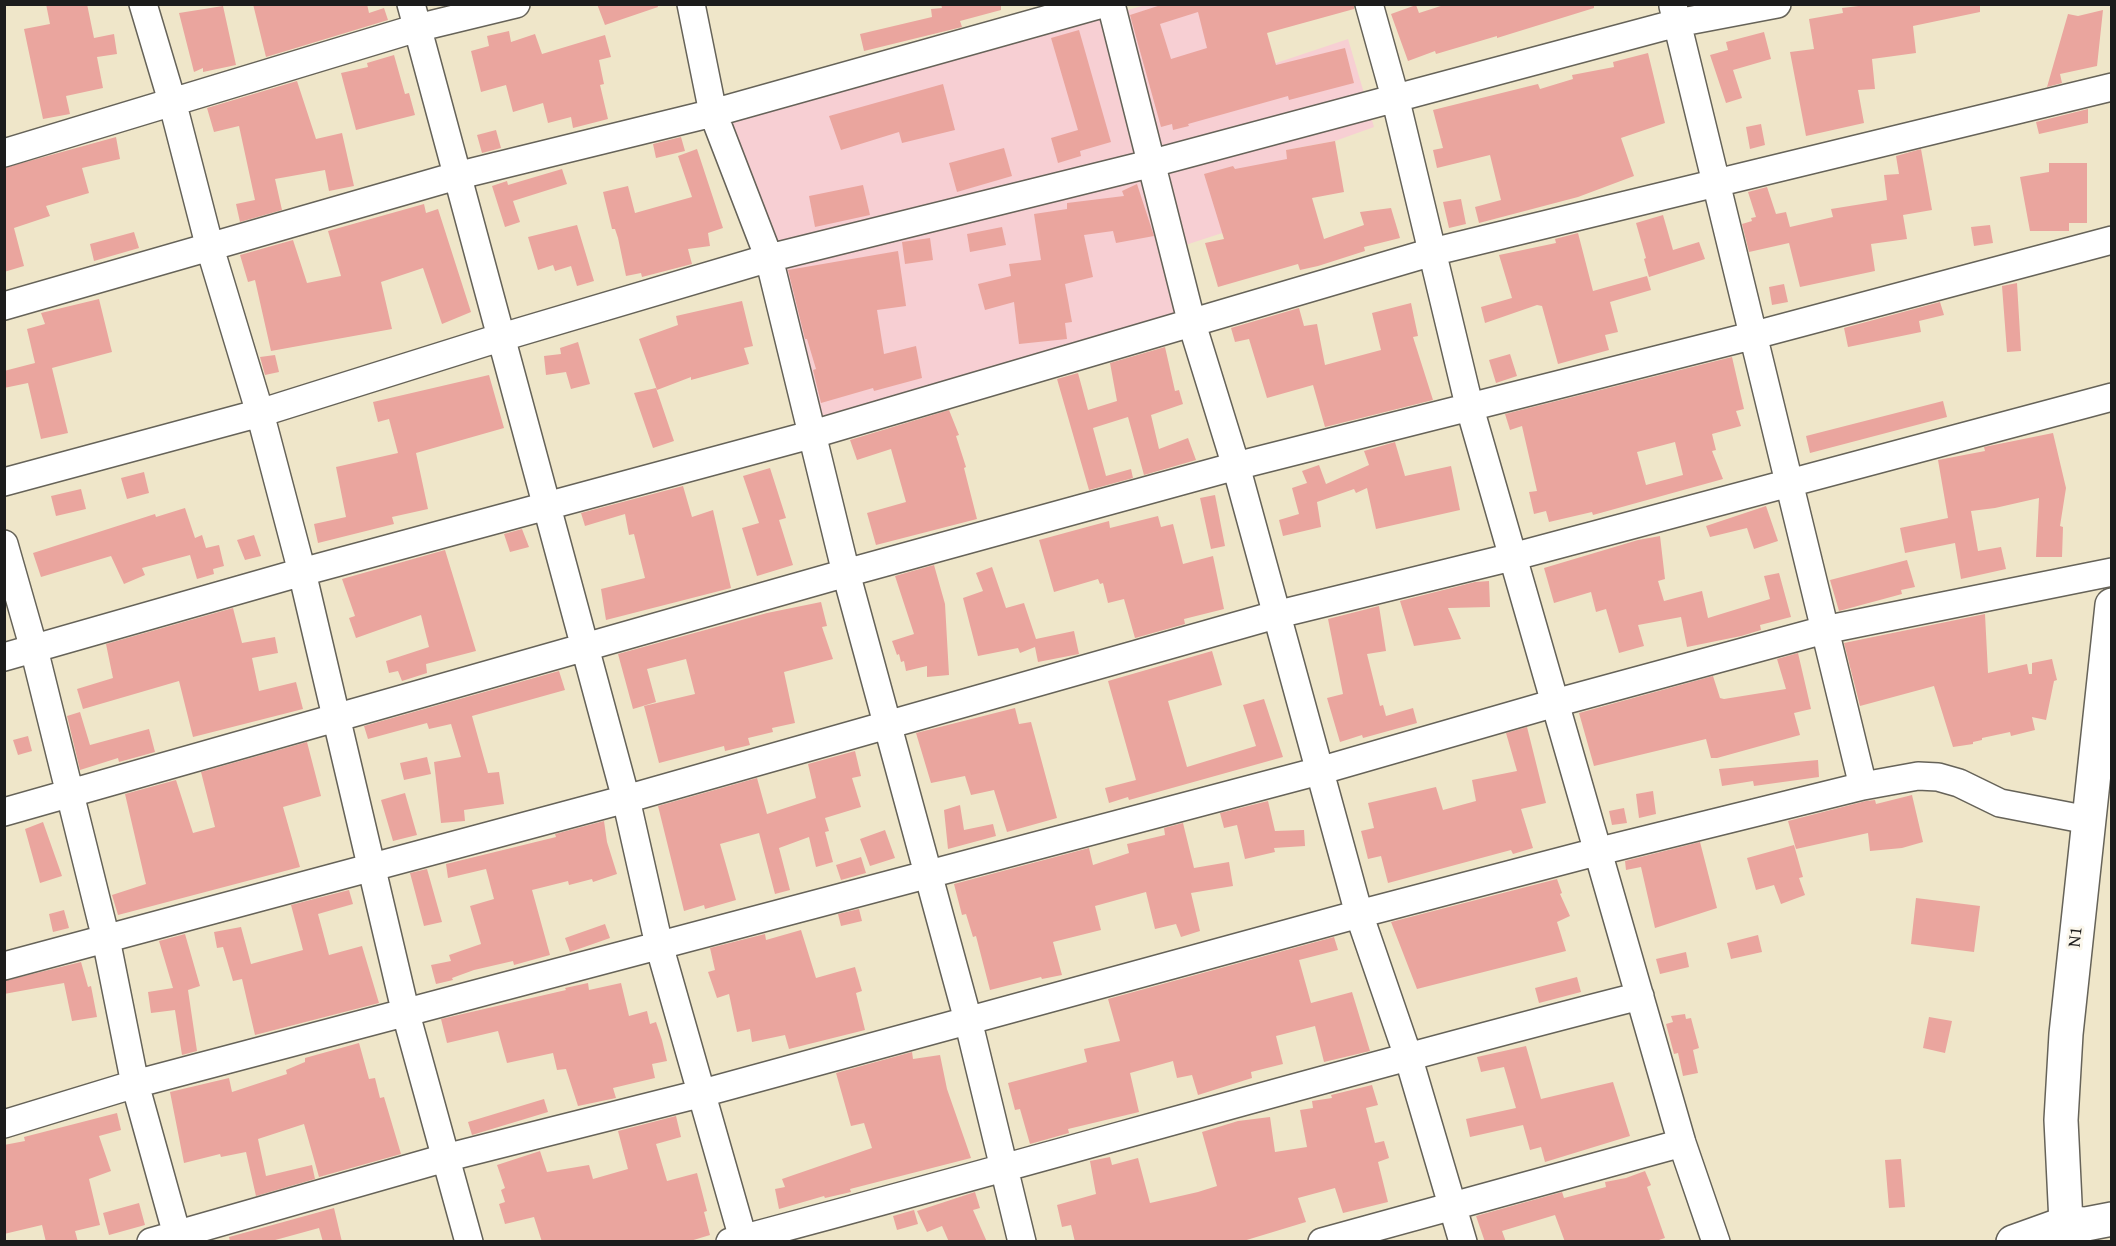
<!DOCTYPE html>
<style>
body{margin:0}
#map{position:relative;width:2116px;height:1246px;overflow:hidden;background:#efe6c9;font-family:"Gentium Book Plus",serif}
canvas{display:block}
.frame{position:absolute;inset:0;border:6px solid #1c1c1c;pointer-events:none}
</style>
<div id="map">
<canvas width="2116" height="1246"></canvas>
<div class="frame"></div>
</div>
<script>
const g = document.querySelector('canvas').getContext('2d');
g.lineJoin = 'round';
function fillPath(path, color) { g.fillStyle = color; g.fill(path, 'evenodd'); }
function stroke(path, color, width, dash) { g.strokeStyle = color; g.lineWidth = width; g.lineCap = dash ? 'butt' : 'round'; g.setLineDash(dash || []); g.stroke(path); }
function label(font, color, halo, rows, align = 'center') {
  g.font = font + ' "Gentium Book Plus",serif'; g.lineWidth = 6; g.setLineDash([]); g.textBaseline = 'middle'; g.strokeStyle = halo; g.fillStyle = color; for (const [text, x, y, turn = 0] of rows) {
    g.save(); g.translate(x, y); g.rotate((+turn || 0) * Math.PI / 180); g.textAlign = isNaN(turn) ? turn : align; if (halo) g.strokeText(text, 0, 0); g.fillText(text, 0, 0); g.restore();
  }
}
fillPath(new Path2D(`
 M1232 4 1258 69 1348 39 1374 127 1335 141 1286 150 1295 199 1299 208 1167 251 1178 323 813 421 730 117 1146 5Z`), '#f7cfd3');
fillPath(new Path2D(`
 M46 4H87L94 38 114 34 117 54 97 57 103 88 66 96 70 114 43 119 24 29 50 24Z
 M253 4H367L369 13 384 8 388 20 266 57Z
 M597 4H657L658 7 605 25Z
 M941 4H1001V10L960 21 962 27 864 51 860 34 932 17 931 9 942 8Z
 M1164 4H1354V9L1267 33 1276 65 1345 48 1354 83 1289 100 1288 96 1188 124 1189 126 1173 130 1172 124 1161 127 1130 15ZM1198 12 1207 48 1171 59 1160 24Z
 M1447 4H1594V8L1497 38V36L1436 54 1435 51 1408 61 1391 14 1416 5 1419 13Z
 M1875 4H1980V12L1913 26 1916 53 1872 59 1875 89 1858 90 1864 123 1806 136 1790 52 1814 49 1809 19 1843 13 1842 8Z
 M223 6 236 65 203 72V68L194 72 179 13Z
 M2103 10 2097 66 2060 74 2062 83 2047 87 2068 14 2078 16Z
 M1079 30 1111 142 1080 151 1081 156 1058 163 1051 138 1078 130 1051 38Z
 M509 31 511 42 535 34 542 54 605 35 611 57 599 60 604 84 600 85 608 119 573 128 571 117 548 123 543 103 513 112 506 85 481 92 471 51 489 46 487 36Z
 M1764 32 1771 59 1733 70 1742 98 1726 103 1710 55 1728 50 1726 42Z
 M1648 53 1665 123 1621 138 1634 176 1578 197 1479 223 1475 207 1501 200 1490 155 1437 168 1433 150 1443 148 1433 110 1538 84 1540 89 1573 79 1572 75 1614 67 1613 62Z
 M394 55 405 94 409 93 415 115 356 130 341 73 368 67 367 63Z
 M297 81 316 139 342 133 354 186 329 191 325 170 275 179 282 210 240 222 236 204 255 200 239 126 214 132 207 108Z
 M943 84 955 130 902 143 899 132 841 150 829 116Z
 M2088 109V123L2039 134 2036 122Z
 M1761 124 1765 145 1750 149 1746 127Z
 M496 130 501 148 482 153 477 135Z
 M116 137 120 159 82 168 89 193 46 206 50 216 14 228 24 266 4 272V168Z
 M681 137 685 151 656 158 653 144Z
 M1335 141 1344 192 1312 198 1324 239 1364 225 1360 212 1391 208 1400 238 1364 247 1365 251 1318 266 1300 270 1298 264 1218 287 1205 243 1224 239 1204 174 1233 166 1235 169 1287 159 1286 150Z
 M1004 148 1012 176 957 192 949 163Z
 M697 149 723 228 708 233 710 246 688 249 692 264 642 277 641 273 626 276 618 238 615 229H612L603 192 628 186 635 213 692 197 678 156Z
 M1921 149 1932 210 1903 215 1907 239 1871 244 1875 271 1800 287 1789 243 1749 252 1742 224 1752 221 1751 218 1756 217 1748 192 1767 187 1776 214 1786 212 1790 227 1833 217 1831 209 1887 200 1884 175 1899 174 1896 156Z
 M2049 163H2087V223H2069V231H2030L2020 177 2049 172Z
 M562 169 567 184 513 201 520 222 505 227 492 186 507 181 508 185Z
 M1137 184 1154 236 1116 243 1113 231 1084 235 1093 277 1065 284 1072 322 1065 323 1067 339 1019 344 1014 302 985 310 978 284 1011 276 1009 264 1041 260 1034 214 1067 209V203L1124 196 1122 191Z
 M863 185 870 215 815 227 809 196Z
 M1461 199 1466 224 1449 228 1443 202Z
 M424 204 426 213 438 209 471 312 442 324 423 268 381 282 392 329 271 351 255 280 248 282 240 255 293 240 307 283 341 276 328 231Z
 M1663 215 1673 250 1699 242 1705 259 1649 277 1644 259 1646 258 1636 223Z
 M577 225 594 281 577 286 571 266 555 271 553 265 538 270 528 237Z
 M1990 225 1993 243 1974 246 1971 227Z
 M1002 227 1006 245 970 252 967 234Z
 M134 232 139 248 94 261 90 244Z
 M1578 233 1593 291 1647 276 1651 290 1610 302 1618 332 1605 335 1609 350 1558 364 1542 306 1537 305 1485 323 1481 307 1512 298 1499 255 1556 243 1555 239Z
 M930 238 933 260 905 264 902 242Z
 M898 251 906 306 877 310 884 354 916 346 922 378 874 391 873 388 821 403 813 370 816 369 807 339H805L788 270Z
 M2017 283 2021 351 2007 352 2002 286Z
 M1784 284 1788 302 1772 305 1769 287Z
 M99 299 112 352 52 368 68 433 41 439 28 383 4 388V371L35 363 27 329 45 324 41 313Z
 M742 301 753 346 744 348 749 364 691 380V377L657 390 639 339 678 325 676 316Z
 M1940 302 1944 315 1919 321 1921 332 1848 347 1844 328Z
 M1411 303 1418 336 1413 337 1433 400 1325 427 1313 385 1267 398 1249 339 1235 342 1231 328 1299 308 1304 326 1317 324 1325 365 1381 350 1372 313Z
 M578 342 590 384 571 389 566 372 546 375 544 356 561 354 560 348Z
 M1165 347 1175 391 1179 390 1183 404 1151 415 1159 449 1188 438 1196 460 1144 475 1128 417 1093 428 1106 476 1131 469 1133 478 1089 490 1057 379 1078 373 1088 410 1117 401 1110 363Z
 M1510 354 1517 376 1496 383 1489 360Z
 M275 355 279 372 265 375 260 357Z
 M1732 357 1744 409 1736 411 1741 426 1712 434 1716 450 1712 451 1723 479 1593 515 1592 512 1549 522 1546 511 1534 514 1529 492 1537 491 1522 426 1510 430 1505 414ZM1675 442 1683 475 1646 485 1637 452Z
 M489 375 504 428 416 453 428 509 392 517 394 524 318 543 314 524 346 517 336 467 398 453 389 419 378 422 373 402Z
 M656 388 674 441 653 448 634 393Z
 M1943 401 1947 417 1810 453 1806 436Z
 M949 410 959 435 956 436 966 467 964 468 977 519 876 545 867 513 906 502 891 449 857 460 850 440Z
 M2053 433 2066 488 2060 526 2063 527 2062 557H2036L2039 498 1995 508 1971 511 1978 551 2001 547 2006 569 1961 579 1955 543 1905 553 1900 528 1948 518 1938 460 1985 451 1984 447Z
 M1395 442 1405 476 1451 466 1460 510 1376 529 1367 488 1356 493 1354 489 1317 502 1321 527 1283 536 1279 520 1299 514 1292 488 1307 483 1302 471 1319 465 1326 484 1369 465 1364 451Z
 M770 468 786 518 779 520 793 565 757 576 742 528 759 523 743 476Z
 M144 472 149 493 127 499 121 478Z
 M683 486 692 517 713 510 731 588 606 620 601 589 645 578 634 534 629 535 625 514 585 526 581 513Z
 M81 489 86 509 56 516 51 496Z
 M1215 495 1225 546 1211 549 1200 498Z
 M1766 506 1778 541 1754 549 1747 528 1710 537 1706 526Z
 M185 508 195 538 202 535 206 548 219 545 224 566 213 569 214 574 197 579 190 555 142 568 145 575 124 584 111 556 41 577 33 553 155 514 156 517Z
 M1158 516 1161 527 1173 524 1183 564 1213 556 1224 609 1184 619 1185 624 1135 638 1124 599 1108 603 1103 583 1100 584 1098 579 1054 592 1039 540 1109 521 1110 528Z
 M522 529 529 547 510 552 504 534Z
 M254 535 261 556 245 560 237 540Z
 M1660 536 1665 579 1658 581 1664 601 1702 591 1708 618 1770 599 1764 576 1779 573 1791 617 1760 625 1761 630 1741 636 1687 647 1681 617 1638 625 1644 646 1619 653 1606 609 1596 612 1591 592 1554 603 1544 568 1638 540Z
 M445 550 476 651 426 664 427 673 402 681 398 671 389 673 386 661 429 647 421 615 356 638 349 618 355 616 342 579Z
 M1907 560 1915 587 1901 590 1902 594 1839 611 1830 580Z
 M934 565 945 604 949 675 927 677V666L906 671 904 661 901 662 899 654 897 655 892 641 914 634 895 576Z
 M992 567 1006 608 1024 603 1036 639 1074 631 1079 654 1038 662 1035 647 1020 653 1018 648 978 656 963 598 983 591 976 573Z
 M1489 581 1490 607 1448 608 1461 639 1414 646 1400 601 1475 582Z
 M821 602 827 626 822 627 833 659 784 672 795 723 772 728 773 732 748 738 750 745 725 751 724 746 659 763 644 706 695 694 686 659 647 669 656 702 633 709 618 654 767 613Z
 M1379 606 1386 651 1367 654 1380 706 1383 705 1386 716 1413 708 1417 723 1363 738 1362 735 1340 742 1327 698 1343 694 1328 619Z
 M233 608 242 643 275 637 278 653 252 658 259 691 296 682 303 709 193 737 179 681 83 709 77 689 113 678 106 644Z
 M1985 614 1988 673 2027 664 2029 674H2032V663L2052 659 2057 680 2054 681 2046 720 2032 717 2035 730 2011 736 2010 732 1982 738V740L1973 742V744L1953 747 1934 686 1860 706 1844 643Z
 M1212 651 1222 685 1168 701 1187 767 1256 746 1243 705 1264 699 1283 757 1129 800 1128 797 1109 803 1105 788 1136 780 1108 681Z
 M1798 653 1811 709 1794 713 1800 735 1717 758H1711L1706 739 1594 766 1579 713 1713 676 1720 698 1724 699 1786 689 1777 659Z
 M559 671 565 690 472 716 488 773 499 772 504 804 464 810 465 821 441 823 434 762 461 757 451 724 429 729 427 723 368 739 364 726Z
 M1015 708 1019 724 1031 722 1057 818 1007 832 994 790 971 795 965 776 931 783 916 733Z
 M80 712 90 745 149 729 155 752 119 762 118 758 80 770 67 716Z
 M1527 727 1546 803 1521 809 1533 848 1513 854 1511 850 1388 883 1381 856 1368 859 1361 831 1374 828 1368 803 1436 787 1443 810 1476 801 1472 780 1517 771 1506 733Z
 M28 736 32 751 18 755 13 740Z
 M307 742 321 796 283 807 300 867 118 915 112 895 146 884 125 794 176 780 193 833 215 827 201 772Z
 M855 751 861 776 852 778 861 807 825 818 829 831 825 832 833 862 816 867 809 837 779 848 790 890 775 894 759 833 720 844 736 900 705 909 704 905 684 911 658 806 757 778 767 814 816 798 808 764Z
 M427 757 431 774 404 780 400 763Z
 M1818 760 1819 777 1754 786 1753 781 1722 786 1719 769Z
 M1653 791 1656 814 1639 818 1636 794Z
 M405 793 417 835 393 841 381 800Z
 M1912 795 1923 842 1902 848 1870 851 1868 833 1796 849 1788 821 1866 801 1875 800 1876 804Z
 M1268 801 1275 831 1304 830 1305 846 1274 848 1275 852 1245 859 1237 825 1224 828 1220 813Z
 M960 805 964 830 993 824 996 836 948 849 944 810Z
 M1624 808 1627 823 1612 825 1609 811Z
 M604 821 607 842 617 874 593 882 592 879 569 885 568 881 532 890 550 955 514 965 513 961 474 970 452 978 453 980 436 984 431 965 451 961 449 955 481 944 470 906 494 899 486 869 448 878 446 864 556 837 555 834Z
 M43 822 62 876 40 883 25 829Z
 M1183 823 1194 868 1229 862 1233 886 1191 893 1200 931 1181 937 1176 924 1155 929 1146 892 1095 906 1101 930 1053 942 1062 975 1042 979 1041 977 990 990 976 936 973 937 966 914 962 915 954 884 1089 848 1093 865 1129 853 1127 844 1165 835 1164 828Z
 M885 830 895 858 870 866 860 839Z
 M1700 842 1717 908 1655 928 1641 867 1626 870 1625 861Z
 M1794 845 1803 877 1799 878 1805 895 1781 904 1774 885 1756 890 1747 858Z
 M861 857 866 873 841 880 836 865Z
 M427 869 442 922 424 926 410 873Z
 M1557 879 1562 893 1560 894 1570 916 1557 922 1566 951 1417 989 1391 922Z
 M349 890 353 904 318 914 329 955 362 946 379 1003 255 1035 242 979 233 981 223 947 217 948 214 932 241 927 251 964 303 950 291 905Z
 M1916 898 1980 906 1974 952 1911 944Z
 M859 909 862 921 841 926 838 914Z
 M64 910 69 928 53 932 49 914Z
 M605 924 610 938 570 952 565 938Z
 M801 930 816 978 855 967 862 991 856 993 865 1030 789 1049 785 1035 752 1042 750 1029 737 1032 729 994 717 998 708 972 715 970 710 948 765 934 766 940Z
 M185 934 200 986 188 990 197 1051 182 1055 175 1010 151 1013 148 992 173 988 159 941Z
 M1758 935 1762 952 1731 959 1727 943Z
 M1334 937 1338 950 1299 960 1311 1003 1352 992 1370 1051 1324 1062 1315 1026 1276 1036 1283 1064 1251 1072 1252 1078 1198 1095 1192 1075 1177 1078 1173 1061 1130 1073 1139 1112 1068 1129 1069 1133 1030 1144 1020 1109 1015 1110 1008 1083 1087 1062 1084 1049 1120 1041 1108 999Z
 M1686 952 1689 967 1660 974 1656 959Z
 M81 962 88 987 91 986 97 1017 72 1021 64 983 4 994V981Z
 M1577 977 1581 992 1539 1003 1535 988Z
 M588 983 589 990 621 983 629 1016 647 1011 650 1024 656 1022 662 1040 667 1061 652 1064 655 1078 613 1088 616 1098 578 1106 566 1069 557 1070 553 1053 507 1063 498 1031 447 1043 441 1019 566 990 565 988Z
 M1685 1014 1686 1019 1691 1018 1699 1048 1693 1050 1698 1073 1683 1076 1678 1053 1674 1054 1666 1024 1673 1022 1671 1016Z
 M1929 1017 1952 1021 1945 1053 1923 1048Z
 M359 1043 369 1079 375 1078 380 1098 384 1097 401 1154 319 1177 304 1124 258 1139 266 1176 312 1165 315 1179 256 1196 246 1152 221 1157 220 1154 184 1163 170 1092 229 1078 232 1092 287 1074 286 1070 305 1062V1058Z
 M1526 1046 1541 1099 1613 1082 1630 1136 1545 1162 1541 1147 1530 1150 1523 1125 1470 1137 1466 1119 1516 1108 1504 1067 1481 1072 1477 1057Z
 M912 1052 913 1059 940 1055 947 1089 971 1158 850 1189 851 1192 825 1198 824 1196 779 1209 775 1189 785 1187 782 1179 872 1148 864 1123 851 1126 836 1073Z
 M1372 1085 1378 1105 1366 1108 1375 1143 1384 1141 1389 1158 1378 1162 1388 1202 1343 1213 1335 1188 1298 1198 1306 1222 1240 1242H1075L1071 1225 1062 1227 1057 1205 1096 1194 1090 1161 1110 1157 1112 1165 1138 1158 1150 1203 1198 1192 1217 1186 1202 1132 1238 1121 1270 1117 1275 1152 1307 1147 1300 1110 1313 1108 1312 1101 1332 1098 1331 1095Z
 M544 1099 548 1112 472 1135 468 1122Z
 M117 1113 121 1130 99 1136 111 1171 89 1179 100 1225 75 1231 78 1242H46L42 1225 4 1234V1145L25 1141 24 1137Z
 M676 1116 681 1137 656 1144 667 1181 697 1173 707 1211 704 1212 710 1235 687 1242H542L534 1217 505 1224 499 1204 505 1202 501 1190 505 1188 497 1165 540 1151 547 1172 589 1165 593 1179 628 1169 618 1131Z
 M1901 1159 1905 1207 1889 1208 1885 1160Z
 M1645 1171 1651 1185 1647 1187 1665 1238 1653 1242H1565L1555 1215 1502 1231 1506 1242H1485L1476 1216 1562 1192 1564 1198 1606 1187 1605 1182 1626 1178Z
 M975 1192 980 1208 973 1210 987 1242H949L942 1226 927 1232 917 1211Z
 M139 1203 145 1225 109 1235 103 1213Z
 M334 1208 342 1242H323L319 1228 268 1242H230L229 1237Z
 M914 1210 918 1224 897 1230 893 1216Z`), '#eaa59e');
const minor = new Path2D(`
 M143 4 172 101 210 248 260 413 302 572 406 1014 469 1242
 M411 4 626 799 659 945 744 1242
 M691 4 713 113 769 258 846 573 968 1020 1022 1242
 M1111 4 1192 324 1236 466 1359 914 1408 1056 1463 1242
 M1369 4 1395 97 1469 405 1682 1143 1716 1242
 M1673 6 1863 786
 M4 153 417 28 516 4
 M4 306 456 176 713 113 1102 4
 M4 482 260 413 499 338 769 258 1153 163 1677 23 1777 4
 M4 544 34 649 106 939 135 1084 179 1242
 M4 657 302 572 810 435 1432 252 2112 87
 M4 812 846 573 1236 466 1755 335 2112 240
 M4 966 626 799 1275 615 1512 557 2112 397
 M4 1124 135 1084 1319 771 1555 703 1824 630 2112 572
 M151 1242 445 1158 699 1094 1359 914 1596 852 1863 786 1918 776 1938 777 1959 783 2000 803 2088 820
 M730 1242C1034 1162 1335 1073 1640 996
 M1322 1242 1682 1143`);
const major = new Path2D(`
 M2013 1242 2066 1223 2064 1242`);
const highway = new Path2D(`
 M2112 605 2066 1034 2061 1120 2066 1223 2086 1224 2112 1219`);
stroke(minor, '#666359', 30);
stroke(major, '#666359', 36);
stroke(highway, '#666359', 36);
stroke(minor, '#fff', 27);
stroke(major, '#fff', 33);
stroke(highway, '#fff', 33);
label('18px', '#1c1c1c', '#fbf7ec', [
 ["N1",2076,937,-84]
]);
</script>
